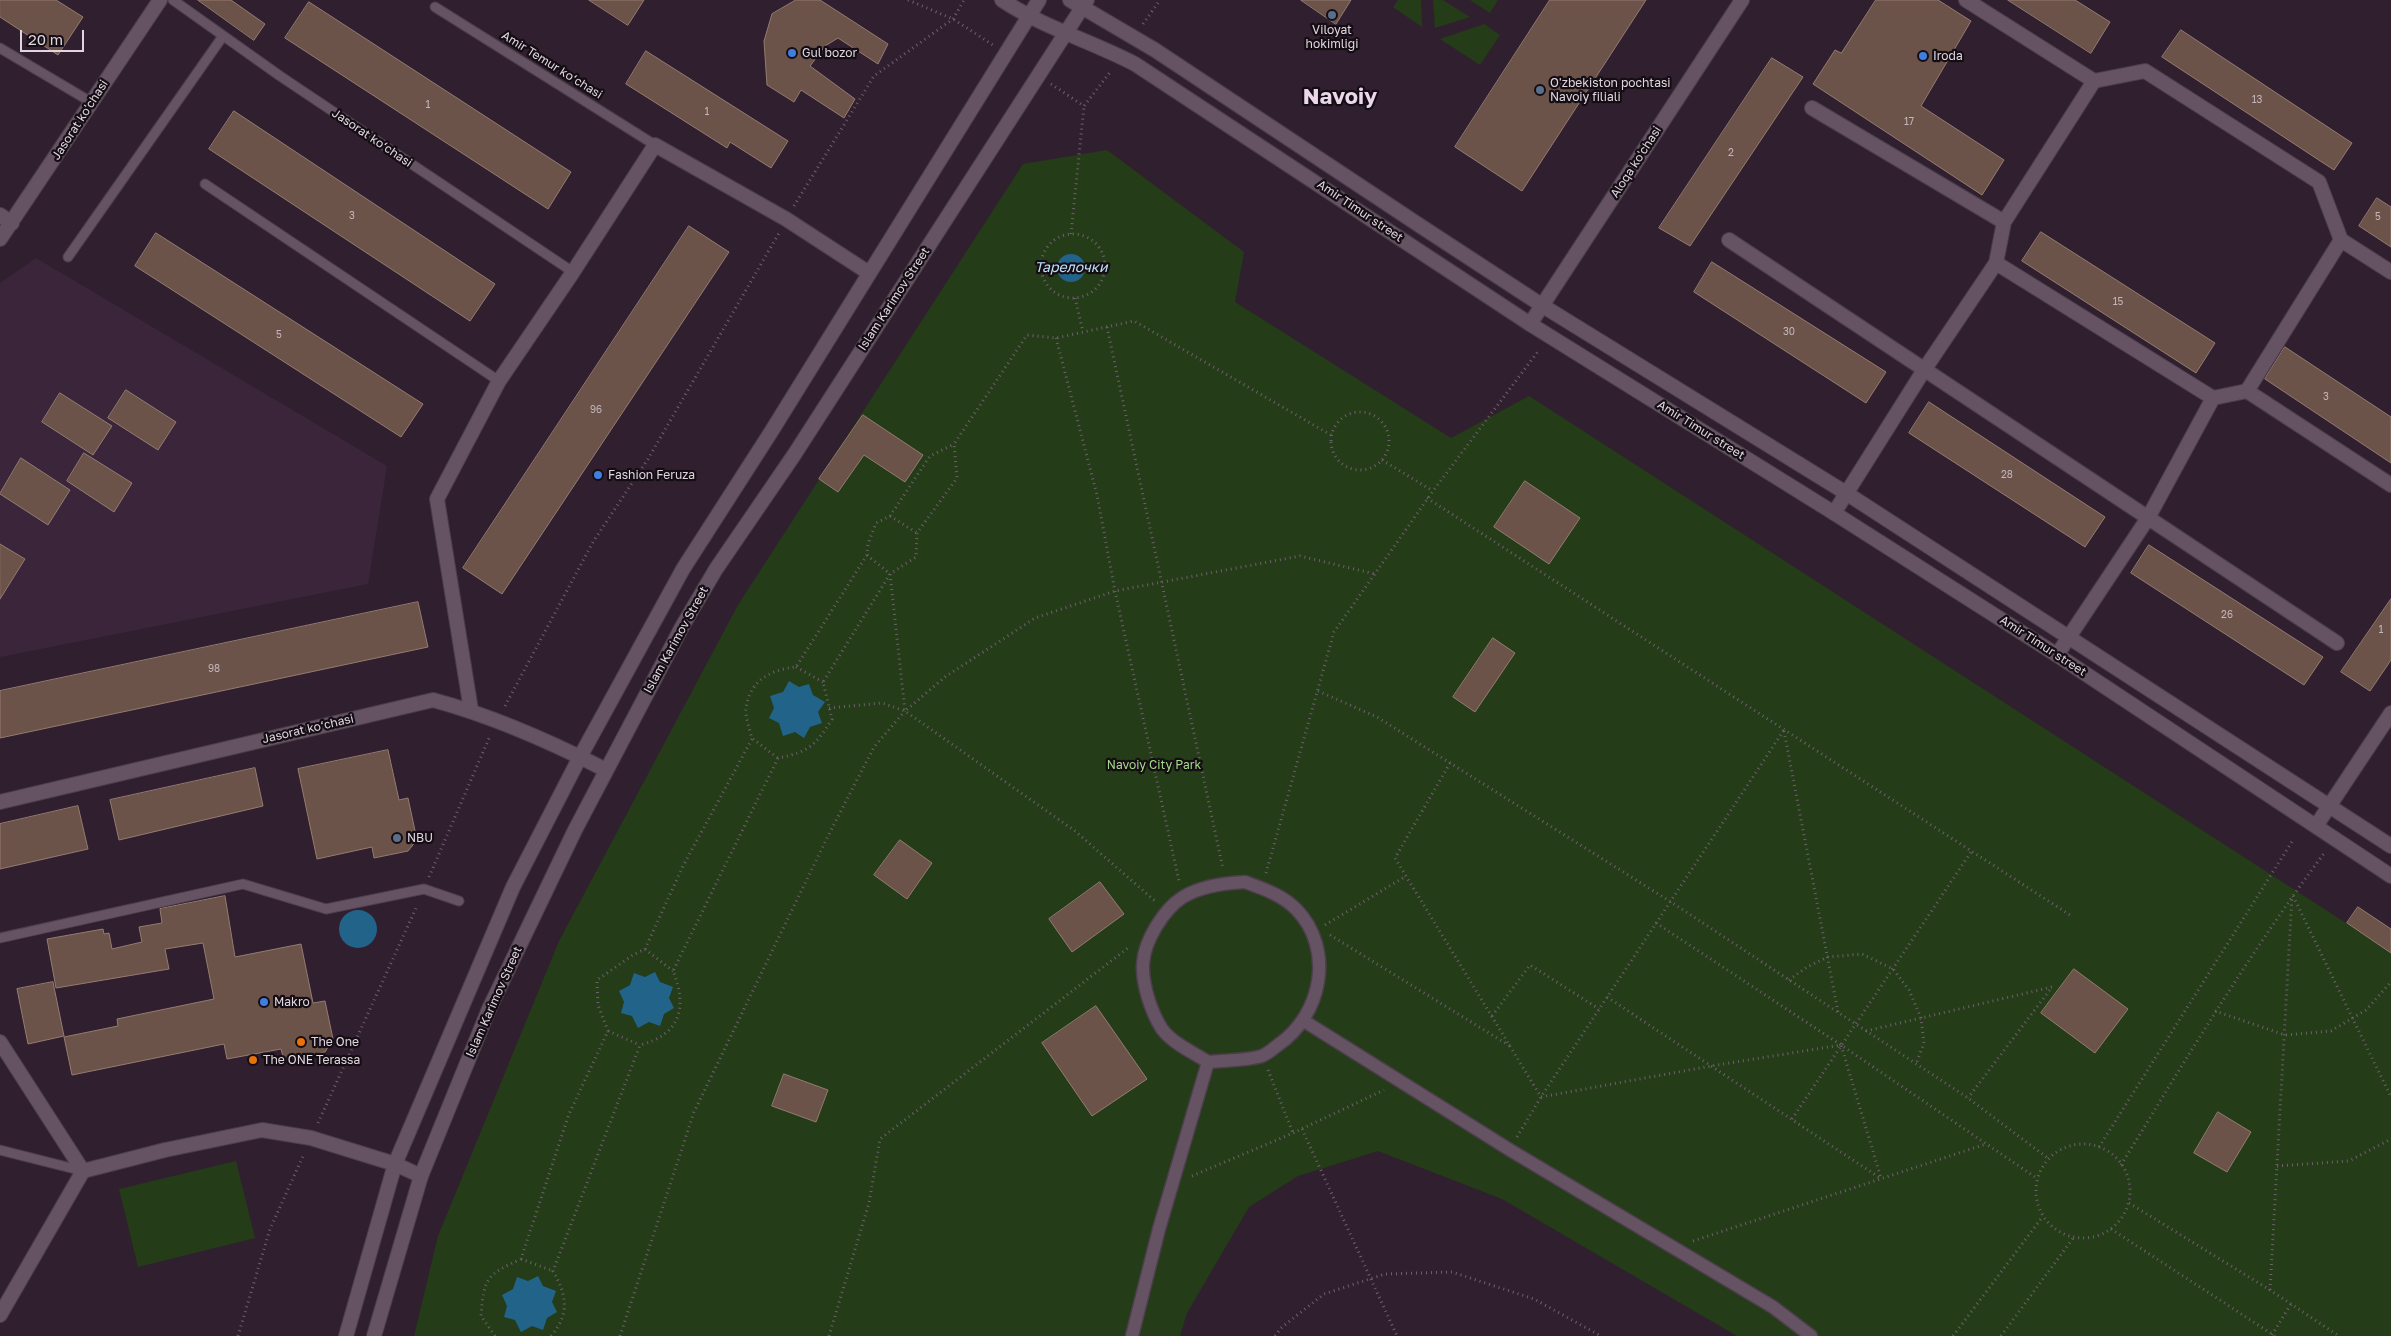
<!DOCTYPE html>
<meta charset="utf-8">
<style>
body{margin:0}
#map{position:relative;width:2391px;height:1336px;overflow:hidden;background:#30202f;font-family:"Golos Text",sans-serif}
canvas{display:block}
.scale{position:absolute;left:20px;top:30px;width:64px;height:22px;box-sizing:border-box;border:2px solid #e1d6e0;border-top:0;padding-left:6px;font-size:15px;line-height:18px;white-space:nowrap;color:#e1d6e0;-webkit-text-stroke:4px #140d13;paint-order:stroke}
</style>
<div id="map">
<canvas width="2391" height="1336"></canvas>
<div class="scale">20 m</div>
</div>
<script>
const g = document.querySelector('canvas').getContext('2d');
g.lineJoin = 'round';
function fillPath(path, color) { g.fillStyle = color; g.fill(path, 'evenodd'); }
function stroke(path, color, width, dash) { g.strokeStyle = color; g.lineWidth = width; g.lineCap = dash ? 'butt' : 'round'; g.setLineDash(dash || []); g.stroke(path); }
function label(font, color, halo, rows, align = 'center') {
  g.font = font + ' "Golos Text",sans-serif'; g.lineWidth = 4.5; g.setLineDash([]); g.textBaseline = 'middle'; g.strokeStyle = halo; g.fillStyle = color; for (const [text, x, y, turn = 0] of rows) {
    g.save(); g.translate(x, y); g.rotate((+turn || 0) * Math.PI / 180); g.textAlign = isNaN(turn) ? turn : align; if (halo) g.strokeText(text, 0, 0); g.fillText(text, 0, 0); g.restore();
  }
}
fillPath(new Path2D(`
 M36 258 387 466 368 584 0 657V283Z`), '#3a253a');
fillPath(new Path2D(`
 M1398 0H1421L1422 27 1393 7Z
 M1433 0H1443L1470 17 1435 28Z
 M1470 0H1498L1490 13Z
 M1484 24 1500 35 1480 65 1440 39Z
 M1107 150 1244 252 1235 302 1451 438 1529 396 2391 952V1336H1737L1502 1199 1378 1151 1298 1176 1249 1207 1187 1313 1180 1336H414L438 1236 559 941 738 605 1023 164Z
 M236 1161 255 1238 138 1267 119 1189Z`), '#243c17');
fillPath(new Path2D(`
 M1057 268a14 14 0 1 1 28 0a14 14 0 1 1-28 0Z
 M789 681 799 687 809 684 813 695 825 702 818 712 822 723 810 727 804 738 795 732 783 736 779 723 769 718 774 708 770 696 783 692Z
 M339 929a19 19 0 1 1 38 0a19 19 0 1 1-38 0Z
 M655 972 660 982 673 987 669 998 674 1008 664 1014 660 1026 649 1022 638 1028 632 1016 621 1013 624 1002 619 991 630 985 634 973 645 977Z
 M538 1276 543 1286 556 1291 552 1302 557 1312 547 1318 543 1330 532 1326 521 1332 515 1320 504 1317 507 1306 502 1295 513 1289 517 1277 528 1281Z`), '#22638a');
const building = new Path2D(`
 M0 0H56L83 17 58 55 0 17Z
 M198 0H231L265 24 254 40Z
 M589 0H644L628 25Z
 M796 0H820L888 44 878 64 838 38 825 46 810 66 855 99 844 118 801 90 794 102 767 85 764 41 772 14Z
 M1301 0H1351L1336 24Z
 M1550 0H1646L1522 191 1455 147Z
 M1876 0H1938L1971 21 1921 106 2004 160 1982 195 1813 84 1835 50 1841 53Z
 M2008 0H2075L2110 22 2091 53Z
 M309 2 571 172 548 209 285 38Z
 M2181 30 2352 143 2334 170 2162 57Z
 M646 51 788 141 771 168 730 142 727 148 626 84Z
 M1772 58 1803 77 1690 246 1659 228Z
 M234 111 495 284 470 321 209 149Z
 M2377 198 2391 207V247L2359 226Z
 M689 226 729 252 502 594 463 568Z
 M2041 232 2215 343 2196 373 2022 261Z
 M156 233 423 404 401 437 135 266Z
 M1712 262 1886 372 1866 403 1694 292Z
 M2285 347 2391 417V463L2265 379Z
 M126 390 176 422 158 450 108 418Z
 M60 393 112 426 93 455 42 422Z
 M1929 402 2105 517 2085 547 1909 433Z
 M863 415 923 455 905 482 864 455 838 492 819 479Z
 M84 453 132 483 114 512 67 481Z
 M21 458 70 490 48 525 0 494Z
 M1525 481 1580 518 1549 564 1494 527Z
 M0 544 25 559 0 599Z
 M2149 545 2323 657 2304 685 2131 573Z
 M2391 599V660L2370 691 2341 672Z
 M418 602 428 647 0 738V691Z
 M1493 638 1515 653 1475 712 1453 697Z
 M388 750 399 800 408 798 417 840 408 851 374 858 372 847 317 859 298 769Z
 M255 768 263 806 119 840 110 800Z
 M78 806 88 849 0 869V824Z
 M900 840 932 863 907 899 874 875Z
 M1100 882 1124 914 1072 952 1049 919Z
 M225 896 235 957 301 944 313 1003 325 1001 333 1039 325 1052 284 1060 281 1049 227 1059 224 1044 72 1075 64 1037 118 1026 117 1019 214 999 203 943 165 949 169 969 56 988 47 939 103 929 104 934 109 933 112 949 142 942 139 927 162 923 160 909Z
 M2358 907 2391 929V953L2347 923Z
 M2074 969 2128 1009 2095 1053 2041 1013Z
 M53 982 64 1036 28 1044 17 989Z
 M1096 1006 1147 1079 1092 1116 1042 1043Z
 M784 1074 828 1090 816 1122 772 1106Z
 M2218 1112 2251 1132 2227 1172 2194 1153Z`);
fillPath(building, '#6b534a');
stroke(building, '#957b71', 1);
const service = new Path2D(`
 M173 0 280 76 573 272
 M435 7 655 145
 M0 48 91 102
 M205 184 499 381
 M68 257 223 36
 M0 938 243 884 326 909 424 889 459 901
 M0 1150 83 1171`);
const pedestrian = new Path2D(`
 M1245 882C1264 889 1282 895 1296 909 1335 949 1322 1015 1278 1045 1273 1049 1267 1054 1262 1056 1245 1061 1225 1060 1208 1062 1194 1053 1172 1043 1162 1029 1151 1012 1142 984 1143 964 1144 941 1164 909 1183 897 1201 886 1225 883 1245 882Z
 M1304 1021 1510 1150 1773 1307 1811 1336
 M1132 1336 1159 1229 1208 1062`);
const minor = new Path2D(`
 M1966 0 2094 81 2145 71 2319 182 2341 240 2391 272
 M1812 108 2004 222 1996 263 2213 398 2247 391 2391 485
 M0 215 12 223
 M2004 222 2094 81
 M0 239 160 0
 M1729 240 2337 643
 M1530 324 1742 0
 M2247 391 2341 240
 M1834 513 1924 370 1996 263
 M2057 655 2148 518 2213 398
 M471 710 437 499 499 381 573 272 655 145 786 219 869 273
 M0 802 433 700C493 716 551 742 606 770
 M2316 826 2391 713
 M0 1042 83 1171
 M0 1315 83 1171 165 1150 262 1130 311 1138 395 1164 421 1176`);
const secondary = new Path2D(`
 M1002 0C1046 29 1089 40 1135 64L1530 324 1834 513 2057 655 2391 876
 M1070 0 1155 50 1422 227 1543 306 1846 493 2391 846
 M346 1336 395 1164 513 887 580 757 683 569 771 432 1039 0
 M374 1336 421 1176 489 1009 575 830 683 625 716 569 794 455 1087 0`);
stroke(service, '#4c3e4b', 11);
stroke(pedestrian, '#4c3e4b', 15);
stroke(minor, '#4c3e4b', 16);
stroke(secondary, '#4c3e4b', 16);
stroke(new Path2D(`
 M908 0 953 19 993 45
 M1143 24 1160 0
 M1051 84 1084 106 1111 71
 M794 206 874 76 953 19 964 0
 M1041 266a32 32 0 1 1 64 0a32 32 0 1 1-64 0Z
 M1071 234 1084 106
 M1075 298 1083 332
 M1107 327 1223 869
 M1056 338 1097 495 1115 591 1179 881
 M1331 441a29 29 0 1 1 58 0a29 29 0 1 1-58 0Z
 M1382 460 1433 491
 M1427 498 2070 915
 M890 516 917 533
 M867 555 890 574 905 711 945 677 1035 618 1115 591 1300 556 1375 574
 M796 667 823 682
 M1318 691 1377 717 1671 902 1968 1098 2049 1159
 M505 706 593 542 648 459 779 233
 M829 708 882 703 905 711 1075 831 1155 901
 M1784 731 1838 1012
 M753 739 778 758
 M1450 763 1395 858 1541 1097 1711 1066 1841 1045 1881 1178
 M1266 873 1334 632 1433 491 1539 350
 M429 877 490 736
 M2293 896 2391 1097
 M1656 923 1841 1045 2038 1179
 M1325 925 1406 876
 M1330 935 1510 1046
 M645 949 673 971
 M1789 980 1807 967 1828 957 1862 954 1893 969 1909 990 1921 1018 1924 1043 1916 1064
 M1607 997 1880 1178
 M2215 1011 2285 1035 2331 1031 2366 1010 2391 982
 M1492 1016 1530 965 1599 1009
 M608 1031 640 1045
 M1866 1031 2052 987 1968 1098
 M1268 1070 1293 1133
 M1792 1119 1971 852
 M318 1123 417 906
 M1302 1129 1397 1336
 M1517 1137 1541 1097 1784 730
 M2036 1191a47 47 0 1 1 94 0a47 47 0 1 1-94 0Z
 M2099 1147 2293 840
 M2121 1165C2186 1059 2250 952 2325 852
 M2277 1166 2349 1161 2391 1139
 M1192 1176 1293 1133 1384 1090
 M2129 1203 2270 1290 2339 1336
 M2111 1229 2275 1336
 M1693 1241 1986 1144
 M521 1259 553 1271
 M2270 1290 2292 896
 M2272 1335 2291 1304
 M238 1336 270 1229 304 1154
 M495 1336 481 1316C484 1278 486 1275 521 1259L569 1114 608 1031 598 1005 597 980 633 955 645 949 683 866 752 739C750 730 745 717 746 708 750 680 770 670 796 667L867 555 868 544 876 523 890 516 930 456 954 444
 M551 1336C570 1314 567 1295 553 1271L640 1045C680 1035 688 1007 673 971L778 758C809 752 816 745 832 719L823 682 890 574 916 557 917 533 957 478 954 444 1027 335 1056 338 1134 321 1331 435
 M620 1336 694 1112 829 834 874 747 905 711
 M829 1336 869 1203 880 1139 1128 948
 M1275 1336 1281 1328 1324 1294 1385 1274 1452 1272 1534 1299 1601 1336
 M1953 1336 2043 1216
 M2001 1336 2074 1237`), '#6f606e', 3, [1, 4]);
stroke(service, '#655364', 9);
stroke(pedestrian, '#655364', 12);
stroke(minor, '#655364', 14);
stroke(secondary, '#655364', 14);
for (const [x, y, r, color] of [
 [1332,15,5,"#5c6f8a"],
 [792,53,5,"#3f7fe0"],
 [1923,56,5,"#3f7fe0"],
 [1540,90,5,"#5c6f8a"],
 [598,475,5,"#3f7fe0"],
 [397,838,5,"#5c6f8a"],
 [264,1002,5,"#3f7fe0"],
 [301,1042,5,"#e8710a"],
 [253,1060,5,"#e8710a"]
]) { const dot = new Path2D(); dot.arc(x, y, r, 0, 2 * Math.PI); g.fillStyle = color; g.fill(dot); stroke(dot, '#140d13', 2); }
label('10px', '#c4b5ba', null, [
 ["13",2257,100],
 ["1",428,105],
 ["1",707,112],
 ["17",1909,122],
 ["2",1731,153],
 ["3",352,216],
 ["5",2378,217],
 ["15",2118,302],
 ["30",1789,332],
 ["5",279,335],
 ["3",2326,397],
 ["96",596,410],
 ["28",2007,475],
 ["26",2227,615],
 ["1",2381,630],
 ["98",214,669]
]);
label('12px', '#e1d6e0', '#140d13', [
 ["Viloyat",1332,30,"center"],
 ["hokimligi",1332,44,"center"],
 ["Gul bozor",802,53],
 ["Iroda",1933,56],
 ["O'zbekiston pochtasi",1550,83],
 ["Navoiy filiali",1550,97],
 ["Fashion Feruza",608,475],
 ["NBU",407,838],
 ["Makro",274,1002],
 ["The One",311,1042],
 ["The ONE Terassa",263,1060]
], 'left');
label('12px', '#e1d6e0', '#140d13', [
 ["Amir Temur ko‘chasi",552,65,32],
 ["Jasorat ko'chasi",80,120,-57],
 ["Jasorat ko‘chasi",372,138,34],
 ["Aloqa ko'chasi",1636,162,-57],
 ["Amir Timur street",1360,211,34],
 ["Islam Karimov Street",894,299,-57],
 ["Amir Timur street",1701,430,32],
 ["Islam Karimov Street",676,640,-61],
 ["Amir Timur street",2043,646,33],
 ["Jasorat ko‘chasi",308,729,-13],
 ["Islam Karimov Street",494,1002,-66]
]);
label('12px', '#a5da8a', '#140d13', [
 ["Navoiy City Park",1154,765]
]);
label('italic 14px', '#bfe1f9', '#140d13', [
 ["Тарелочки",1071,268]
]);
label('bold 22px', '#ebd6ea', '#140d13', [
 ["Navoiy",1340,97]
]);
</script>
